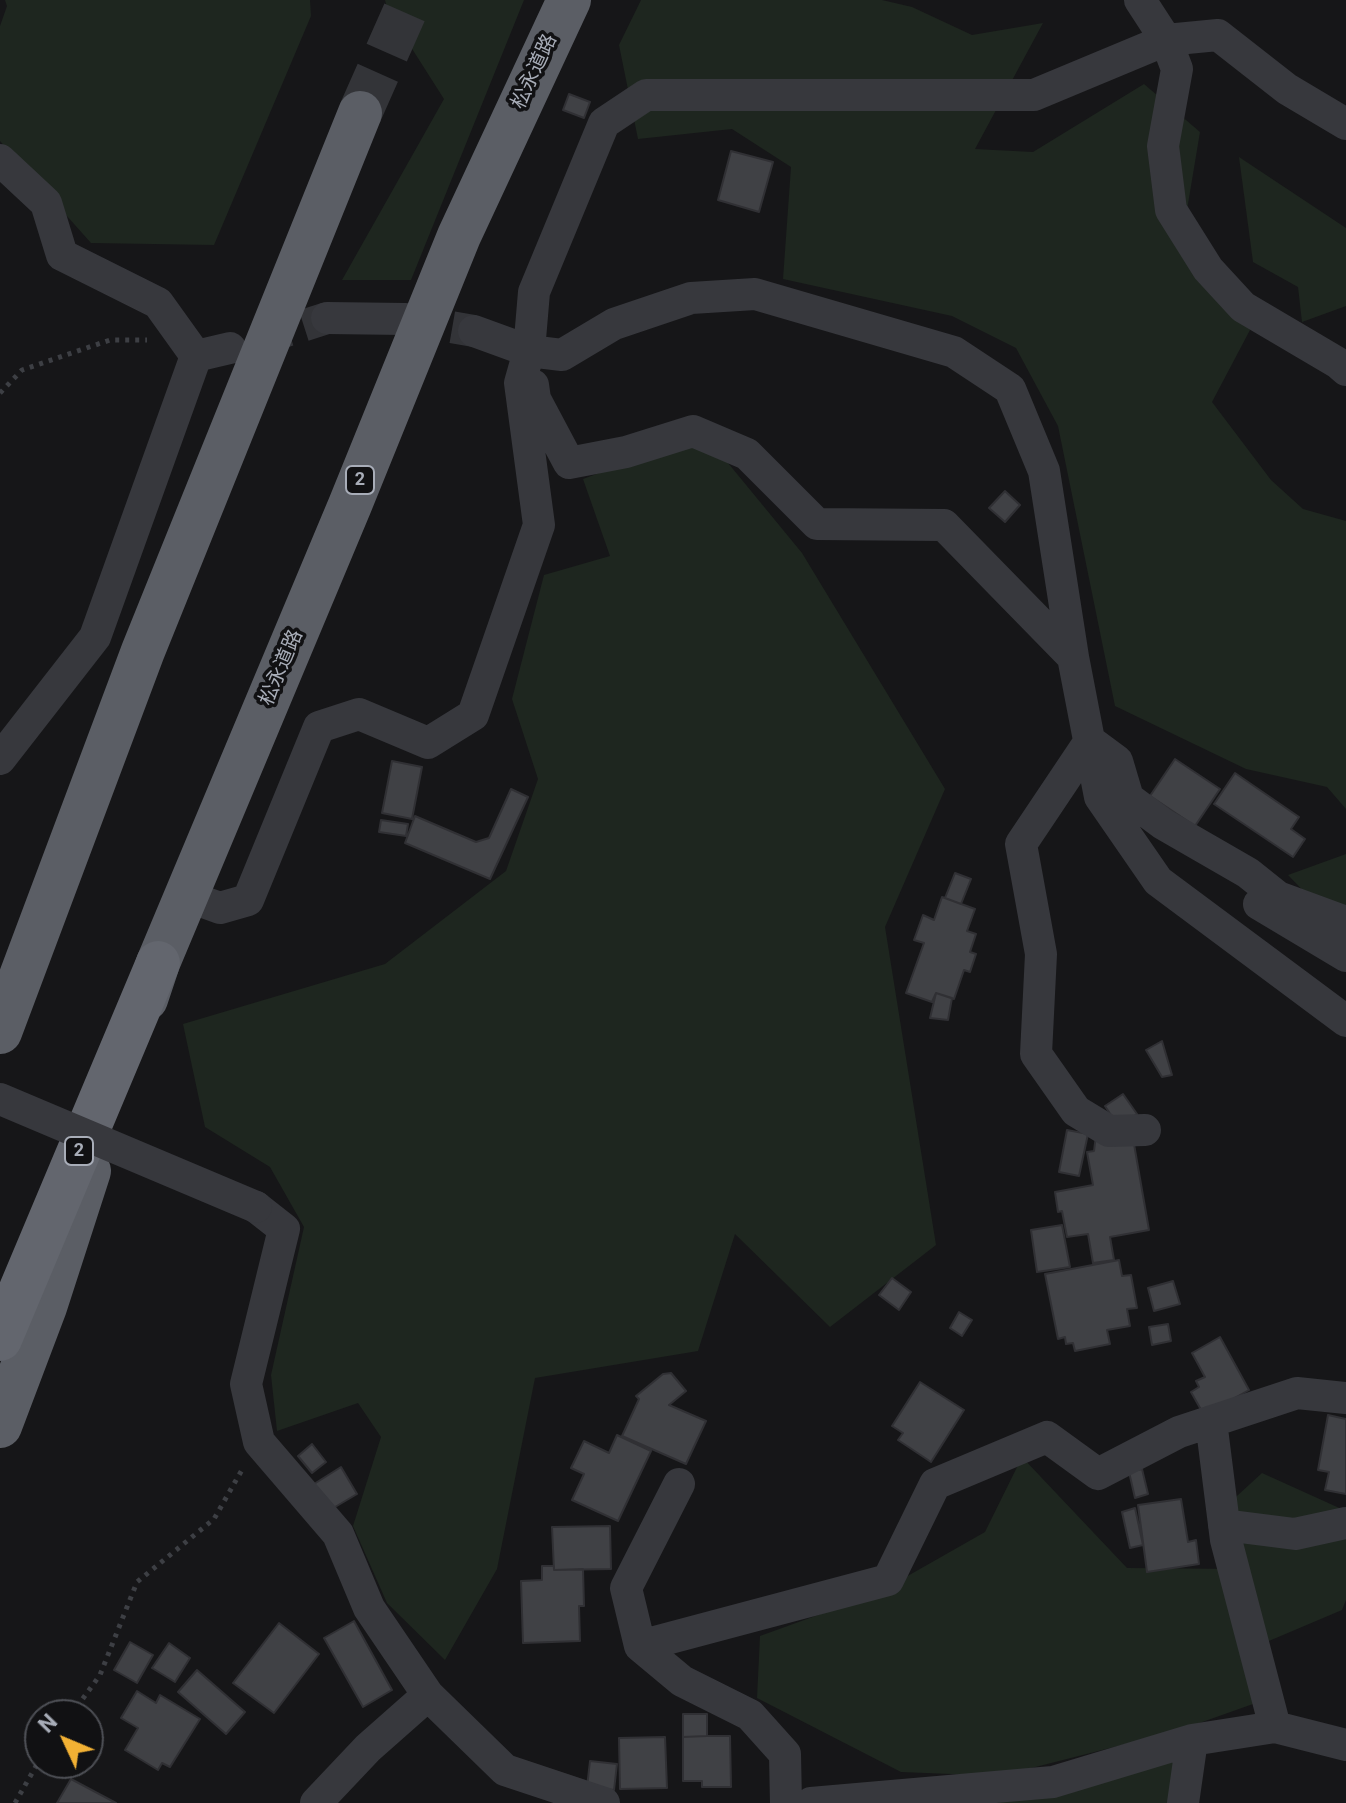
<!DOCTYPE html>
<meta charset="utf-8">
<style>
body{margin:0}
#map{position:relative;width:1346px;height:1803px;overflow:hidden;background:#161618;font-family:Roboto,sans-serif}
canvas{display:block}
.north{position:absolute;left:24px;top:1699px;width:80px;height:80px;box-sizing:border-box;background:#111113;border:2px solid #4d4f55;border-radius:50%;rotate:314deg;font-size:22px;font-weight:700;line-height:32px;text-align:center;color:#a8adb8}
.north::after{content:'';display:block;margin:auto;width:28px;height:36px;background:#f2b134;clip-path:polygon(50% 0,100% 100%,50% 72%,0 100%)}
</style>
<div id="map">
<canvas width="1346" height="1803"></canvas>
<div class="north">N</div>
</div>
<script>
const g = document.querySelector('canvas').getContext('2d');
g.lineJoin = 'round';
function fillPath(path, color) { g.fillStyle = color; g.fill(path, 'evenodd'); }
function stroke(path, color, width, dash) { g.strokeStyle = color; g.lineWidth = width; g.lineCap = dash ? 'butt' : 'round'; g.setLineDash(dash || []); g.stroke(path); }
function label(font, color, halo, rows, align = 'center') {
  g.font = font + ' Roboto,"Noto Sans JP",sans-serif'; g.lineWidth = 7; g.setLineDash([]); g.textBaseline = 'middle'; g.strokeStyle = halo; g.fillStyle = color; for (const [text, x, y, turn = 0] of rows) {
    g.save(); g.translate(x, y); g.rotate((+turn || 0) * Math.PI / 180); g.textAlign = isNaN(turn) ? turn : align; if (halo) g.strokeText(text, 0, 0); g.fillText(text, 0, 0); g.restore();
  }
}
fillPath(new Path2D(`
 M5 0H310L311 16 214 245 91 243 0 141V26L7 6Z
 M385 0H524L411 280H342L444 99 388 11Z
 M641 0H882L912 7 972 35 1043 23 975 149 1033 152 1144 84 1200 132 1186 216 1250 330 1212 402 1271 480 1303 509 1346 521V809L1327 787 1246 769 1115 706 1058 426 1016 348 952 316 783 279 791 167 732 129 638 139 619 45Z
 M1239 157 1346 228V306L1302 322 1298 287 1253 262Z
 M675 445 719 452 802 553 945 789 885 927 936 1245 830 1327 735 1234 698 1351 535 1378 497 1569 445 1660 387 1603 353 1526 381 1437 358 1403 277 1431 271 1375 304 1227 270 1167 205 1127 183 1024 385 964 506 871 538 779 512 699 544 575 610 556 583 479Z
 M1346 854V935L1288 875Z
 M1022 1457 1127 1568 1239 1569 1226 1506 1262 1473 1346 1511V1600L1342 1610 1250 1649 1253 1704 1177 1731 1000 1776 901 1772 757 1698 760 1636 876 1594 985 1532Z
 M1176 1755 1171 1803H961Z`), '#1e261f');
const building = new Path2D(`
 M569 94 590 102 584 118 563 110Z
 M731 151 773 162 759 212 718 200Z
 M1005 491 1020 505 1005 522 989 508Z
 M1175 759 1220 789 1195 826 1150 796Z
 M392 761 422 767 412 819 382 813Z
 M1235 773 1299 817 1291 829 1305 839 1293 857 1214 804Z
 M511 789 528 797 490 879 405 843 415 816 476 842 489 838Z
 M381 820 408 824 406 836 379 832Z
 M955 873 971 879 961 904 945 898Z
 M942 897 975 909 967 931 976 934 970 952 976 954 970 972 964 970 954 999 936 993 932 1002 906 993 924 943 914 940 923 915 934 920Z
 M936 993 952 998 948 1020 930 1018Z
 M1162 1041 1172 1075 1162 1077 1146 1050Z
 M1123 1094 1137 1114 1118 1126 1105 1106Z
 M1067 1130 1088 1134 1079 1176 1059 1172Z
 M1096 1135 1134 1144 1149 1230 1110 1237 1114 1260 1093 1263 1088 1234 1067 1237 1062 1211 1058 1212 1055 1192 1093 1185 1087 1152 1094 1151Z
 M1062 1225 1070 1267 1037 1272 1031 1230Z
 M1119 1260 1122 1276 1131 1275 1137 1308 1127 1309 1130 1326 1107 1330 1110 1344 1075 1351 1073 1343 1066 1344 1065 1337 1058 1339 1045 1274Z
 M892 1278 911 1292 899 1310 879 1295Z
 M1173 1281 1180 1304 1154 1311 1148 1288Z
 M959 1312 972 1320 962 1336 950 1328Z
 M1168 1324 1171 1341 1152 1345 1149 1327Z
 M1220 1337 1249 1390 1204 1415 1191 1392 1199 1387 1196 1381 1205 1377 1192 1353Z
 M671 1373 686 1391 669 1405 706 1421 686 1464 622 1436 639 1399 636 1396 663 1374Z
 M920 1382 964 1410 931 1462 898 1440 903 1433 892 1426Z
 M1328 1415 1346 1419V1494L1325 1490 1329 1472 1318 1470Z
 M617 1435 651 1451 618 1521 572 1500 584 1474 571 1468 584 1441 609 1453Z
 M312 1444 326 1462 312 1473 298 1456Z
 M341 1467 357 1494 330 1510 314 1484Z
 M1142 1469 1148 1494 1135 1498 1129 1472Z
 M1181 1499 1188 1542 1196 1540 1199 1564 1147 1572 1138 1505Z
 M1135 1508 1143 1545 1130 1548 1122 1512Z
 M610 1526 611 1569 554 1570 552 1527Z
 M542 1566H554V1570L583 1569 584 1606H579L580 1641 523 1643 521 1581 542 1580Z
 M354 1621 392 1690 363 1707 324 1638Z
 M279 1623 319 1654 274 1713 233 1683Z
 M130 1642 153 1655 137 1683 114 1670Z
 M169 1643 190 1658 175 1682 152 1668Z
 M197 1670 245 1712 226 1734 178 1692Z
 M137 1691 156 1703 160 1695 200 1719 170 1767 162 1763 158 1770 125 1750 138 1728 121 1718Z
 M683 1714H707V1736L683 1737Z
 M707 1736H730L731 1787H702V1781H683V1737Z
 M665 1737 667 1788 620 1789 619 1738Z
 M590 1761 617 1764 614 1790 587 1787Z
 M71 1779 116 1803H57Z`);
fillPath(building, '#404145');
stroke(building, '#303034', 2);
stroke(new Path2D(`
 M405 319 474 331
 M258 340 327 318`), '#333438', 32, [32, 16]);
stroke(new Path2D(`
 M360 113 410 0`), '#333438', 44, [44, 22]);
stroke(new Path2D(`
 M0 393 22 370 110 340H147
 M71 1715 100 1675 137 1582 214 1519 243 1468
 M15 1803 40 1759`), '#3d3f44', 5, [4, 6]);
stroke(new Path2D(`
 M1140 0 1166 40 1177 69 1163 146 1171 210 1208 269 1243 307 1338 363 1346 370
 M0 160 46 203 62 255 158 303 196 356 95 637 0 759
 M327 318 405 319
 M474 331 529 351 562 355 614 324 691 298 755 294 954 352 1010 389 1044 471 1073 657 1100 797 1158 881 1346 1021
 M196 356 230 348
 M533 385 535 399 569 463 626 452 693 431 747 454 817 524 944 525 1073 657
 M187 896 220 908 248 900 319 727 359 714 428 743 473 715 539 525 520 383 529 351 534 292 604 123 646 95H1034L1166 40 1218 35 1287 89 1346 124
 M1259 904 1346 956
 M1145 1130 1109 1131 1076 1111 1036 1054 1041 954 1021 844 1090 741 1117 761 1128 798 1163 824 1248 873 1278 897 1346 922
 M256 1207 284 1229 246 1384 259 1442 338 1534 369 1608 428 1695 505 1770 604 1803
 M1211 1421 1226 1540 1275 1727
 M679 1484 626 1588 640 1646 682 1681 750 1715 785 1754 786 1803
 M1224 1525 1295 1534 1346 1523
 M640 1646 888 1580 935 1484 1047 1437 1098 1474 1179 1432 1297 1393 1346 1398
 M316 1803 368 1748 428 1695
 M811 1803 1053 1782 1192 1740 1275 1727 1346 1745
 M1183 1803 1192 1740`), '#37383d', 32);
stroke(new Path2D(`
 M146 999 158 963 350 505 459 236 569 0
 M0 1032 143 651 360 113
 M0 1426 45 1307 89 1171`), '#5b5e65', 44);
stroke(new Path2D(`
 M0 1339 158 963`), '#63666e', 44);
stroke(new Path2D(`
 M0 1099 256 1207`), '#37383d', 32);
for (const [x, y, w] of [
 [360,480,28],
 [79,1151,28]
]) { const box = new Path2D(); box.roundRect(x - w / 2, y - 14, w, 28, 6); g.fillStyle = '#111113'; g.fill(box); stroke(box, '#a8adb8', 2); }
label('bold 18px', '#a8adb8', null, [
 ["2",360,480],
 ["2",79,1151]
]);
label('20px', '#a8adb8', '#111113', [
 ["松永道路",535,72,-65],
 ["松永道路",282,668,-67]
]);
</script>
